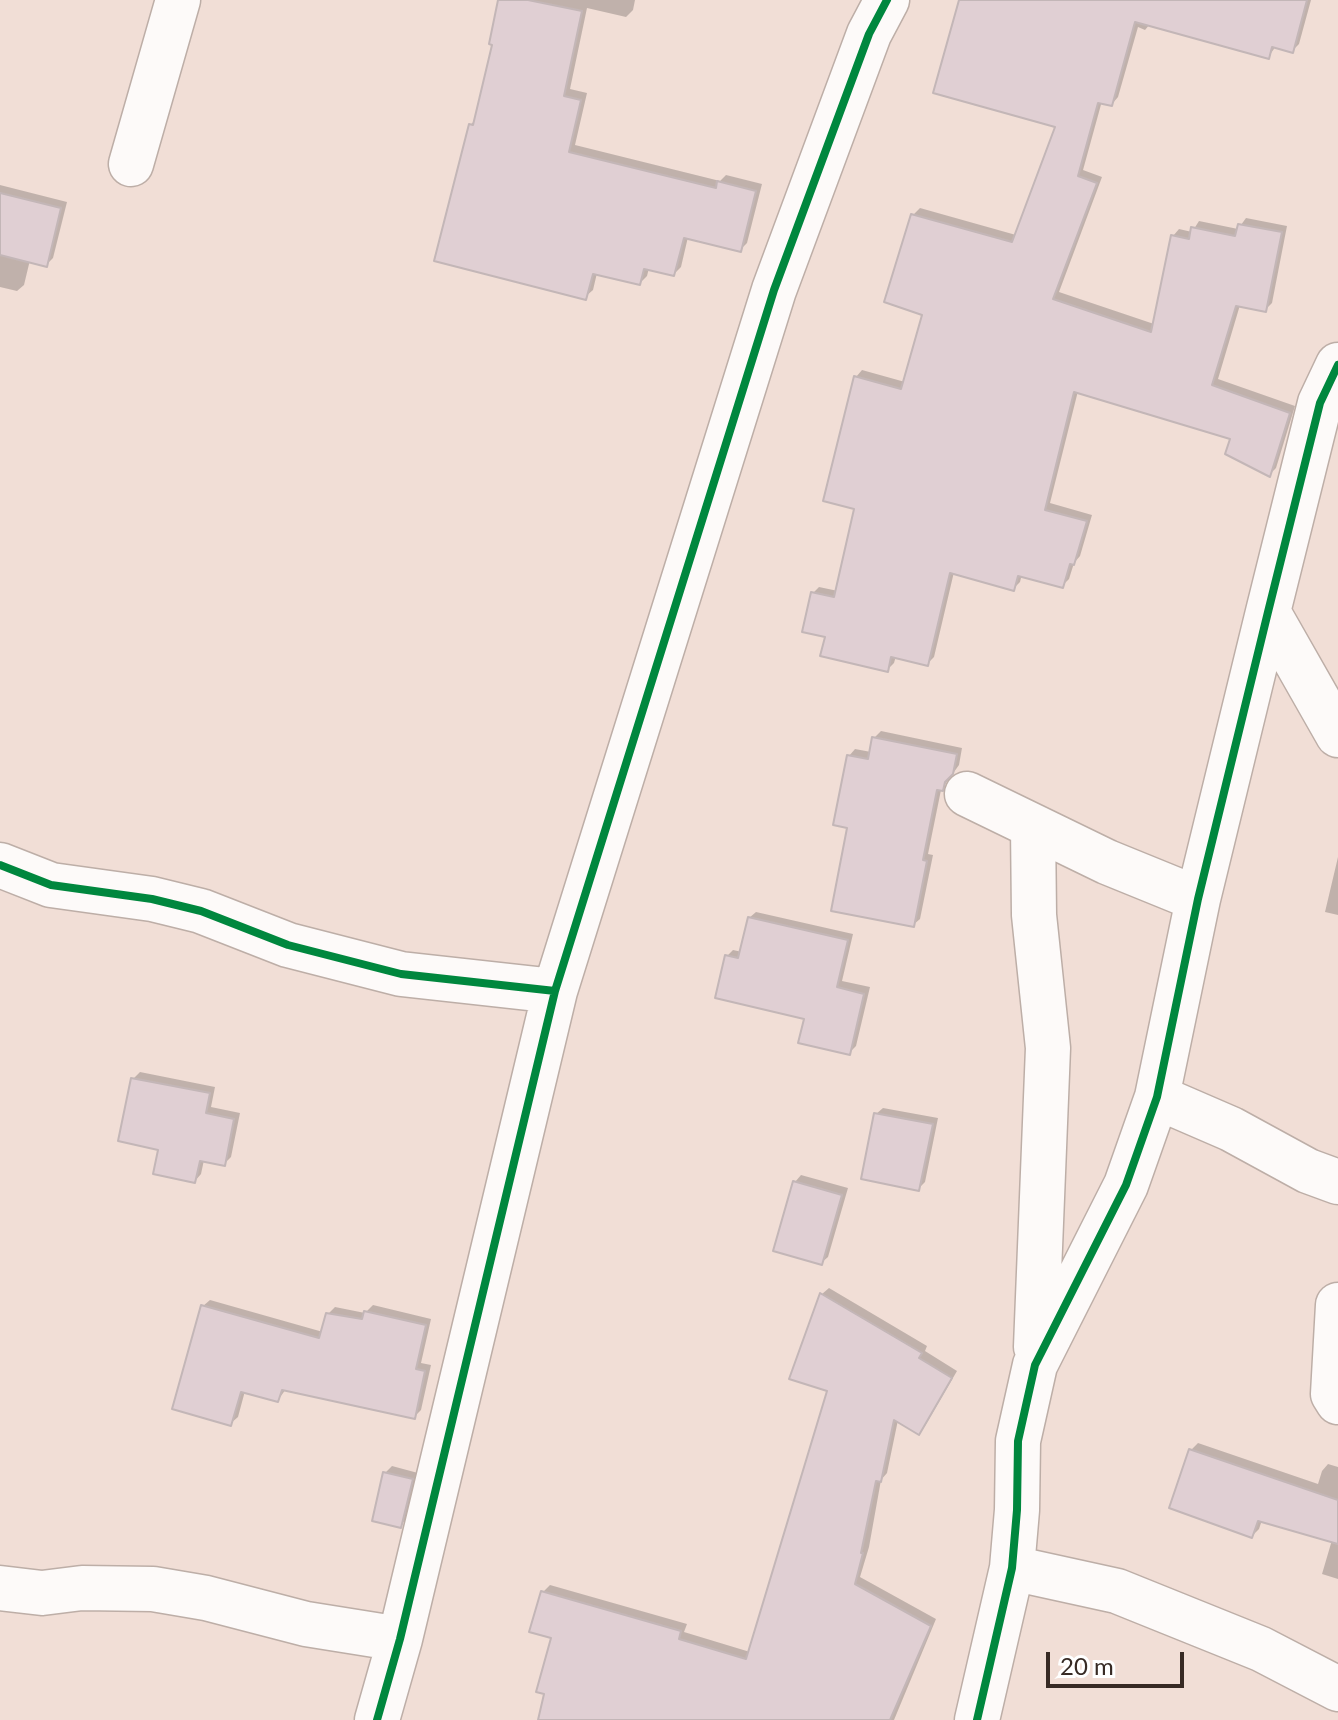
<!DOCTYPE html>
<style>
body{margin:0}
#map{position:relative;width:1338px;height:1720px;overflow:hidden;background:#f1ded6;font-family:Lato,sans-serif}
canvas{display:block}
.scale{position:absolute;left:1046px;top:1652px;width:138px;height:36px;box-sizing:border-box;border:4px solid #372a24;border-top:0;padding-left:10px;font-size:24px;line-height:28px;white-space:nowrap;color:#372a24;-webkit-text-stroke:6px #fff;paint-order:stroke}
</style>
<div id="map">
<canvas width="1338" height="1720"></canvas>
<div class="scale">20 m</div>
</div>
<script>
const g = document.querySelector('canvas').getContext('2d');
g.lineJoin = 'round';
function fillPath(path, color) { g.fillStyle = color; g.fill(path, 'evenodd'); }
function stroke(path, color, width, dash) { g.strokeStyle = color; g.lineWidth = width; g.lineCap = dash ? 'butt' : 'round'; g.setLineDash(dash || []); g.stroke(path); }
fillPath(new Path2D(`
 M500 0H635L633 10 626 17 587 8 570 89 587 93 575 145 720 181 726 175 762 184 747 243 740 250 688 237 681 267 674 274 649 268 647 276 640 283 597 273 593 290 585 297 470 125 477 119 494 43Z
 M1033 0H1311L1299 44 1292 51 1276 46 1269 56 1150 24 1145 30 1138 27 1118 97 1112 104 1102 101 1083 170 1102 177 1059 292 1154 324 1173 236 1179 229 1192 232 1199 221 1238 229 1246 218 1287 226 1272 303 1265 310 1240 305 1218 379 1295 406 1276 468 1269 475 1232 438 1078 391 1050 503 1092 515 1080 556 1074 563 1069 579 1062 586 1022 574 1020 582 1013 589 954 572 934 657 928 663 896 656 894 663 887 670 827 636 813 593 819 587 838 591 857 507 856 377 862 370 905 382 925 313 913 215 920 208 1016 235 1058 126Z
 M0 185 67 202 53 258 46 265 30 260 24 285 17 291 0 287Z
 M881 731 962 748 959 765 941 790 928 854 933 855 920 919 913 925 850 826 849 756 855 749 871 752 874 738Z
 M1338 857V915L1325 912Z
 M756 912 853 934 842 981 870 987 856 1046 849 1053 727 956 733 950 742 952 749 918Z
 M140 1072 215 1087 211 1107 240 1113 231 1157 224 1164 204 1160 201 1174 195 1181 161 1148 133 1079Z
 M883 1108 938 1118 925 1182 918 1189 876 1114Z
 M801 1175 848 1188 828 1257 821 1263 795 1182Z
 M829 1288 927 1346 925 1351 957 1371 925 1426 919 1432 898 1420 887 1473 881 1480 869 1547 860 1577 936 1619 894 1720H635L553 1637 543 1592 550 1585 687 1624 684 1632 750 1652 829 1390 792 1378 822 1294Z
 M210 1300 323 1332 328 1314 335 1307 365 1313 373 1305 431 1319 421 1363 431 1365 421 1410 414 1417 286 1389 278 1400 245 1391 238 1417 231 1423 203 1306Z
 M1198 1443 1318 1484 1322 1471 1328 1464 1338 1467V1579L1322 1574 1332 1540 1262 1520 1259 1529 1252 1536 1171 1507 1191 1450Z
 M392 1466 418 1473 407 1519 400 1525 385 1473Z`), '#0003');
const building = new Path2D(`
 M498 0H528L582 11 564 96 581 100 569 152 716 188 717 181 756 191 741 252 684 238 674 276 644 269 640 285 593 274 586 300 434 261 469 124 473 125 492 45 489 44Z
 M959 0H1307L1293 53 1272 47 1269 59 1135 22 1112 106 1098 103 1078 176 1097 183 1053 299 1151 332 1171 235 1189 239 1191 227 1235 236 1238 224 1282 232 1266 312 1236 306 1212 385 1290 413 1270 477 1225 454 1230 439 1074 392 1045 510 1087 521 1074 565 1070 564 1063 588 1018 576 1014 591 950 573 928 666 891 657 888 672 820 656 825 637 802 632 811 592 834 597 854 509 823 501 854 376 901 389 922 315 884 302 911 214 1012 242 1055 127 933 93Z
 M0 193 61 208 47 267 0 255Z
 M872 737 957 754 953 774 945 782 943 791 937 790 923 860 927 861 914 927 831 911 847 828 833 825 847 755 868 759Z
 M748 917 848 940 837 987 864 994 850 1055 798 1043 804 1019 715 998 725 955 738 958Z
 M131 1078 210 1093 206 1113 234 1119 225 1166 200 1161 195 1183 153 1174 158 1150 118 1141Z
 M874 1113 933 1124 919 1191 861 1179Z
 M793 1181 842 1195 822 1265 773 1251Z
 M820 1293 922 1353 919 1358 952 1378 919 1435 894 1420 881 1482 876 1481 861 1553H863L855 1584 931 1626 890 1720H538L544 1694 536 1692 551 1638 529 1632 541 1591 681 1631 679 1639 746 1659 827 1391 789 1379Z
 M201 1305 319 1338 326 1313 362 1319 364 1311 426 1325 416 1369 425 1371 415 1419 282 1390 278 1402 241 1392 231 1426 172 1409Z
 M1189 1449 1338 1500V1544L1258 1521 1252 1538 1169 1508Z
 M383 1472 413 1479 401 1528 372 1521Z`);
fillPath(building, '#e0cfd3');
stroke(building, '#c3b6b7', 2);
const street = new Path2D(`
 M131 164 178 0
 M1268 612 1338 735
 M967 794 1107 862 1198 899
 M1033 827 1034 915 1048 1048 1036 1347
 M0 865 51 885 152 899 201 911 288 945 401 974 555 991 774 290 869 34 887 0
 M1157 1097 1231 1129 1308 1171 1338 1182
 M1338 1305 1333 1394 1338 1402
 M1012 1568 1117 1591 1261 1649 1338 1689
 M0 1588 42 1593 82 1588 153 1589 206 1598 306 1624 400 1639
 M377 1720 400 1639 555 991
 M977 1720 1012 1568 1017 1510 1018 1441 1035 1365 1126 1185 1157 1097 1198 899 1268 612 1320 403 1338 365`);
stroke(street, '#bdaea7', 47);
stroke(street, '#fdfaf9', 44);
stroke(new Path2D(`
 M0 865 51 885 152 899 201 911 288 945 401 974 555 991 774 290 869 34 887 0
 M377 1720 400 1639 555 991
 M977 1720 1012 1568 1017 1510 1018 1441 1035 1365 1126 1185 1157 1097 1198 899 1268 612 1320 403 1338 365`), '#00873e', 8);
</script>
